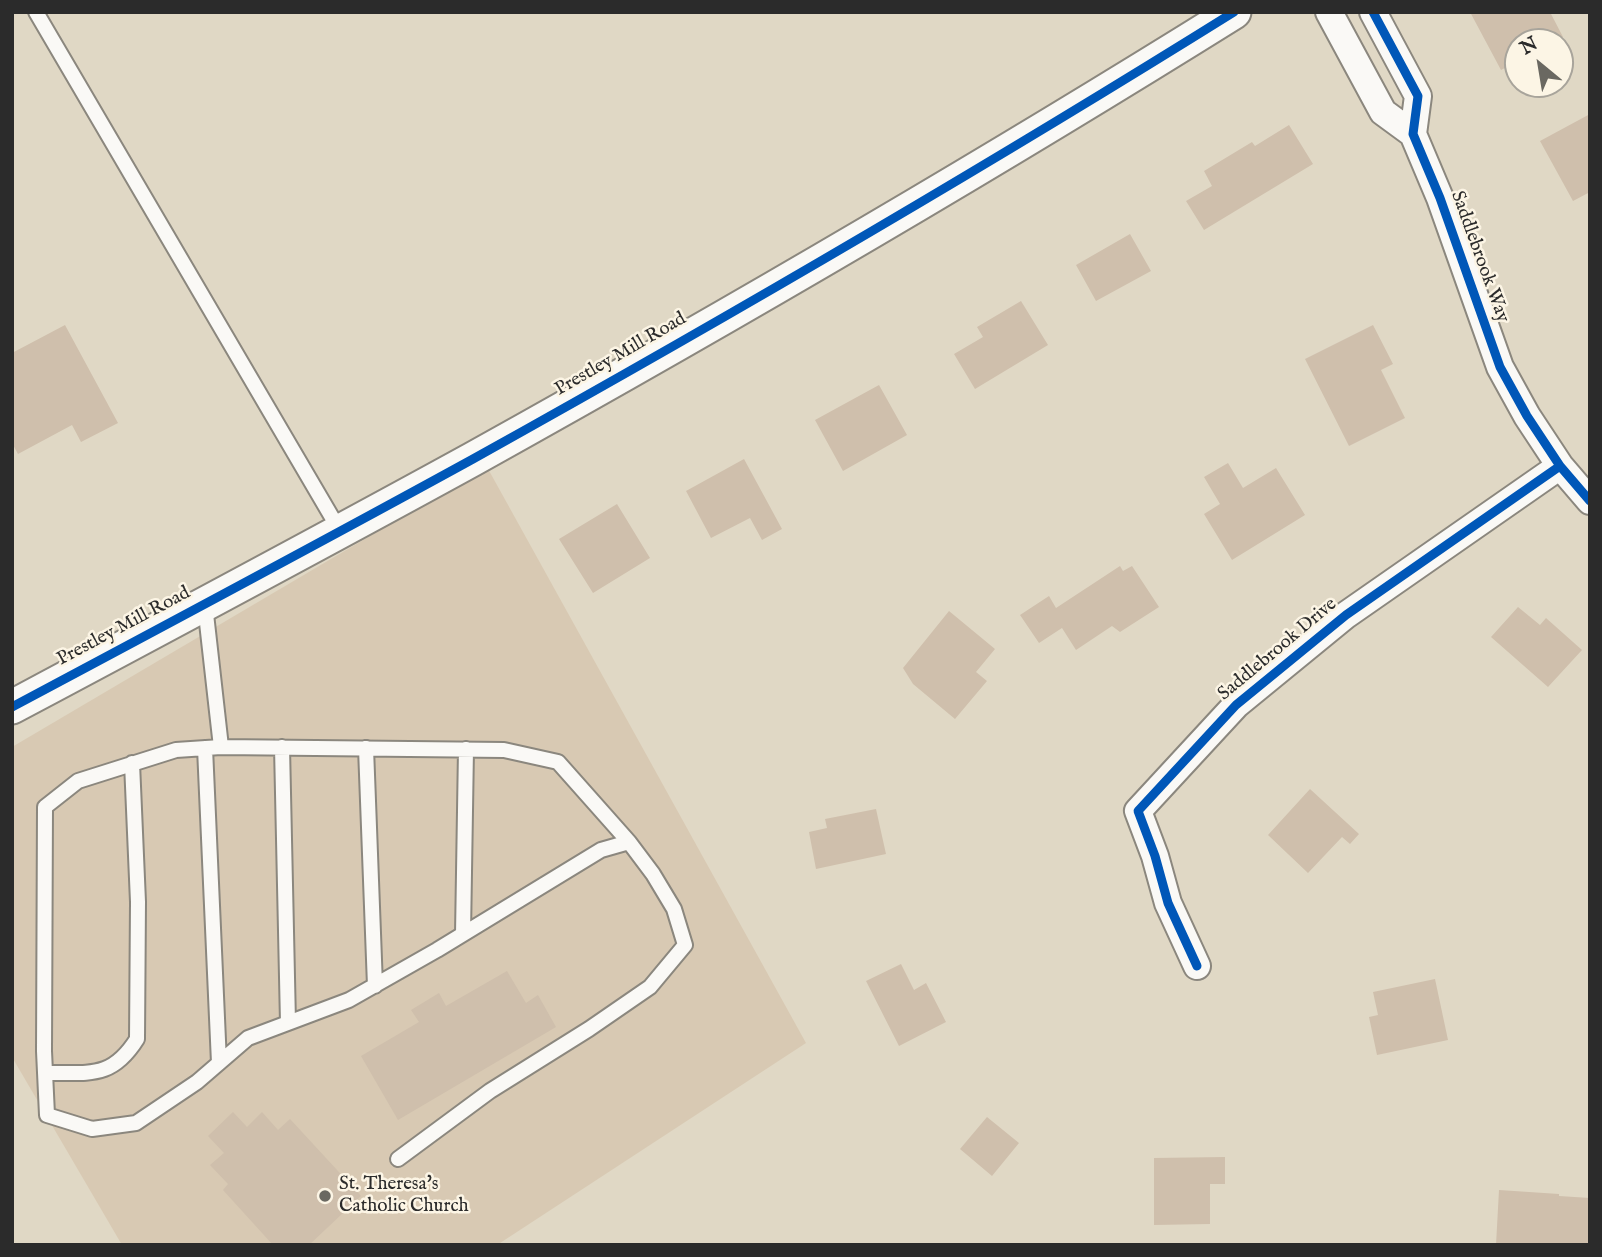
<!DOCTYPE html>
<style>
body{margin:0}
#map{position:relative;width:1602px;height:1257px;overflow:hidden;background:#e0d8c5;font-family:"IM FELL English",serif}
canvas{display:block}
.frame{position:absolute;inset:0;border:14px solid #2b2b2b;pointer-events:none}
.north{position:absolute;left:1504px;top:28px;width:70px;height:70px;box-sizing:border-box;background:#fcf5e5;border:2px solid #a8a49b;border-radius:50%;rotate:330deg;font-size:19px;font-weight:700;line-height:28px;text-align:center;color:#2b2b2b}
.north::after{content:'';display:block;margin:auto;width:24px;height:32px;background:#6a6861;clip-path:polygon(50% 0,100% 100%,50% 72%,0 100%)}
</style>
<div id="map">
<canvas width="1602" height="1257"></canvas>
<div class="frame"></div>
<div class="north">N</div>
</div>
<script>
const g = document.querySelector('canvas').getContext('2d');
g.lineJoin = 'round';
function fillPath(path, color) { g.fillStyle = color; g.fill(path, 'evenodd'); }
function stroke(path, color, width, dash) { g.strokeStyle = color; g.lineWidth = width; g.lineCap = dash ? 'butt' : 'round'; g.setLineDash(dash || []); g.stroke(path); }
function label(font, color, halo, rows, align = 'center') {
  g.font = font + ' "IM FELL English",serif'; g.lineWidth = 5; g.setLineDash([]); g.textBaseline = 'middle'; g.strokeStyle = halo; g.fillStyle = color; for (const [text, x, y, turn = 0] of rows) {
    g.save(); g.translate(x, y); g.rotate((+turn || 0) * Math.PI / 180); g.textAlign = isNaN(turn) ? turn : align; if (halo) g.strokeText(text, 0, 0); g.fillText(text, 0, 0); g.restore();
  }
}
fillPath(new Path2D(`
 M487 467 806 1043 497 1245H122L12 1057V747Z`), '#d8c9b3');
fillPath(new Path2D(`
 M1470 12H1550L1563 37 1554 42H1518V61L1501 70Z
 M1590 114V192L1573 201 1540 141Z
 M1289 125 1313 164 1204 230 1186 201 1212 186 1204 171 1252 142 1255 146Z
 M1130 234 1151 271 1096 301 1076 265Z
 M1021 301 1048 345 975 389 954 354 983 337 977 327Z
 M65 325 118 423 81 442 72 425 18 454 12 443V353Z
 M1373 325 1393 364 1381 370 1405 418 1349 446 1305 359Z
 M879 385 907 435 843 471 815 420Z
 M744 459 782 529 762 540 750 518 711 538 686 491Z
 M1228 463 1243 488 1276 468 1305 515 1232 560 1204 514 1220 504 1204 477Z
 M617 504 650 558 593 593 559 539Z
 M1120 566 1123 571 1132 566 1159 607 1120 632 1112 626 1076 650 1062 628 1039 643 1020 615 1049 596 1056 608Z
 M1518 607 1540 625 1546 618 1582 650 1548 687 1491 637Z
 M949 611 995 649 976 672 987 681 955 719 913 684 903 668Z
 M1310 789 1359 834 1350 844 1342 837 1308 873 1268 835Z
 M876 809 886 854 816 869 809 832 827 828 825 819Z
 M901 964 914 990 926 983 946 1022 899 1046 866 981Z
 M507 971 526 1003 538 995 556 1027 398 1120 361 1056 419 1022 411 1010 439 993 446 1006Z
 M1435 979 1448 1040 1377 1055 1369 1017 1378 1015 1373 992Z
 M233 1112 247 1127 262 1112 278 1130 290 1119 361 1196 309 1245H273L223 1190 228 1184 210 1165 224 1153 208 1136Z
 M987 1117 1019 1143 992 1176 960 1149Z
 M1225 1157V1184H1210V1224L1154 1225V1158Z
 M1499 1190 1559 1194V1196L1590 1198V1245H1496Z`), '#cfbfac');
const service = new Path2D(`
 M36 12 340 531
 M205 605 221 747 176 750 78 781 45 807 44 1051 47 1115 92 1129 136 1123 197 1082 248 1038 349 1000 437 950 601 850 629 842 653 874 674 909 685 945 650 987 589 1029 490 1091 398 1159
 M221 747 504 750 558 762 629 842
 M282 747 288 1023
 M205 748 219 1063
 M366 748 375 986
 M463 934 466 749
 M45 1073C89 1072 111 1080 137 1039L138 902 132 763`);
const minor = new Path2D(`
 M1329 12 1383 112 1413 134
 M1373 12 1418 96 1413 134 1440 198 1500 367 1527 416 1560 466 1590 501
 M1197 966 1168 903 1155 856 1138 811 1236 705 1346 615 1560 466`);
const tertiary = new Path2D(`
 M12 707C166 625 320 543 473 459 730 316 984 168 1234 12`);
stroke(service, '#8b877e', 18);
stroke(minor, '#8b877e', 30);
stroke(tertiary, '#8b877e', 37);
stroke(service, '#faf9f6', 14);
stroke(minor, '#faf9f6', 26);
stroke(tertiary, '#faf9f6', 33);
stroke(new Path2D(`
 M1373 12 1418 96 1413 134 1440 198 1500 367 1527 416 1560 466 1590 501
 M12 707C166 625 320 543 473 459 730 316 984 168 1234 12
 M1197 966 1168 903 1155 856 1138 811 1236 705 1346 615 1560 466`), '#0057b8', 9);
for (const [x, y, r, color] of [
 [325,1196,7,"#6a6861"]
]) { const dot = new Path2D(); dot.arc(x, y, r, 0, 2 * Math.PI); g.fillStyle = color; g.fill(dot); stroke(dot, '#fcf5e5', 2.5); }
label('19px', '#2b2b2b', '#fcf5e5', [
 ["Saddlebrook Way",1479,257,70],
 ["Prestley Mill Road",621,355,-30],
 ["Prestley Mill Road",124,627,-28],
 ["Saddlebrook Drive",1278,650,-40]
]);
label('19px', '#2b2b2b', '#fcf5e5', [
 ["St. Theresa's",339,1185],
 ["Catholic Church",339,1207]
], 'left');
</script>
